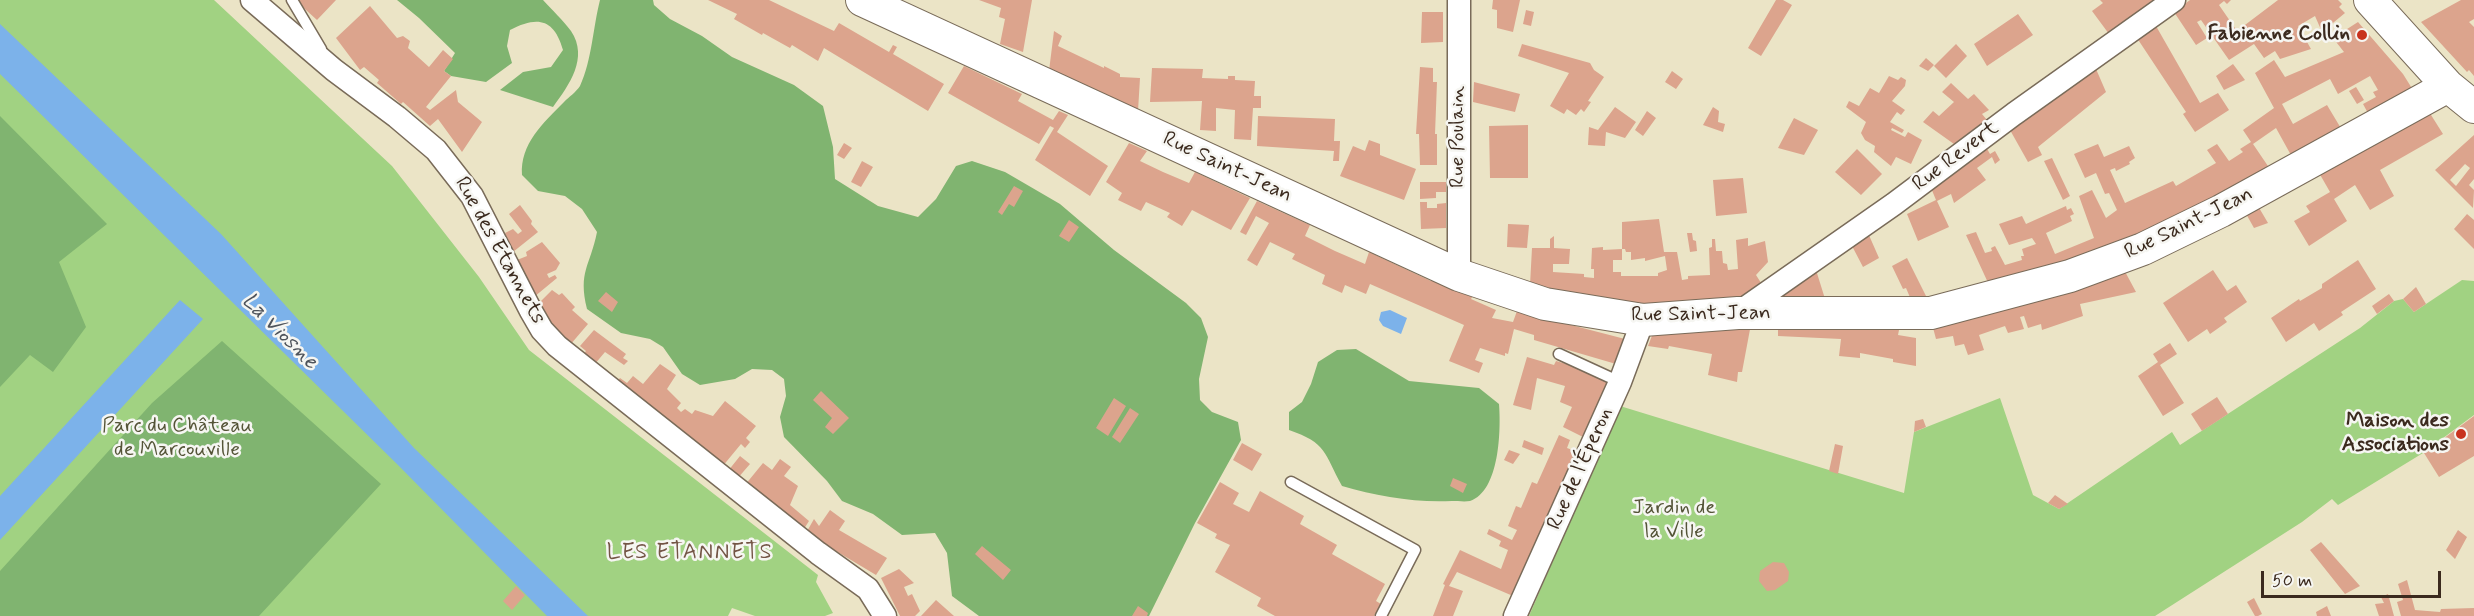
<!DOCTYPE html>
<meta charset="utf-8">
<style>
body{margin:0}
#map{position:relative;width:2474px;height:616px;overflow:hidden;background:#ebe4c6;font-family:Mynerve,sans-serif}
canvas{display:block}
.scale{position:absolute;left:2261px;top:571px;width:180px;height:27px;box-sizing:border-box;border:3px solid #3b2a1e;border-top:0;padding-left:8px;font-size:18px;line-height:21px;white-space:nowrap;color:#3b2a1e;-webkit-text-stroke:4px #f6f6f2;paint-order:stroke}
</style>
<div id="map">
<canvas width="2474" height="616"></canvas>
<div class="scale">50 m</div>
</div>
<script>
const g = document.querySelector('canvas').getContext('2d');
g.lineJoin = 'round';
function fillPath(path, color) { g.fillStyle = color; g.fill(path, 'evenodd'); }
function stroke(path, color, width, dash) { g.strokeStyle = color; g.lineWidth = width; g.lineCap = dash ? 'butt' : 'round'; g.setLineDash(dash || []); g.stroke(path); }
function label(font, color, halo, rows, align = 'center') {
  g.font = font + ' Mynerve,sans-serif'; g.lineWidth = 5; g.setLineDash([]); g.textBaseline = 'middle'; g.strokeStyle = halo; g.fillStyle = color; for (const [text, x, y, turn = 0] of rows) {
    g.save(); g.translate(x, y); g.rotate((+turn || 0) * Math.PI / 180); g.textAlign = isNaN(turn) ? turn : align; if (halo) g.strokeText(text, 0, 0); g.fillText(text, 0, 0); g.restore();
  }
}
fillPath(new Path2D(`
 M0 0H214L392 166 479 277 529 350 818 575 816 582 833 613 825 616H755L732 608 728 616H0Z
 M2462 280 2474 281V415L2423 453 2338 505 2332 499 2302 522 2155 616H1529L1620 406 1904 493 1914 432 2000 398 2033 495 2059 509 2172 432 2180 445 2360 328 2394 301 2403 299 2414 312Z`), '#a1d282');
fillPath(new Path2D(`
 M397 0H543C552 10 563 20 571 31 589 58 569 85 553 107L500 90 523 72 551 67 563 50C554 18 537 16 510 30L507 46 512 63 486 82 451 76 444 71 455 53 419 18Z
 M600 0H653L654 5 670 19 702 36 732 57 794 85 823 106 833 147 835 179 878 206 918 217 936 199 956 166 972 161 1005 172 1060 204 1114 250 1186 303 1201 318 1208 337 1199 379 1200 400 1212 412 1238 422 1241 440 1195 523 1149 616H979L952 596 947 553 935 533 902 535 873 514 842 501 827 481 784 437 780 417 786 396 784 379 772 370 752 369 735 379 700 385 682 374 663 347 650 339 621 333 587 309C578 271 590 267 597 232L582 209 565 196 538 191 522 175C520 144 543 123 564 102 569 97 576 92 580 86 592 60 593 27 600 0Z
 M0 116 107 224 59 262 86 327 53 372 30 355 0 387Z
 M222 341 381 484 259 616H0V571L152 403Z
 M1356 349 1409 381 1479 388 1499 404C1501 429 1500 491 1470 501 1465 502 1457 501 1452 501 1415 503 1377 496 1342 486 1324 453 1327 443 1289 430V412L1302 402 1311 384 1318 362 1337 350Z`), '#80b470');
fillPath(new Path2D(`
 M0 24 221 234 414 448 588 616H547L398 465 0 74Z
 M180 300 203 319 0 540V496Z
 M1390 310 1407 318 1401 334 1383 326 1379 320 1381 312Z`), '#7cb2ea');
fillPath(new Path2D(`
 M295 0H336L317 20Z
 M708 0H769L834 31 839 23 889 52 893 45 897 47 893 54 944 84 928 111 824 48 818 61 792 45 790 48 763 33 762 35 734 19 737 14Z
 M979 0H1032L1023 52 1000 44 1005 19 999 17 1001 8Z
 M1493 0H1520L1513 32 1497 28V10L1492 9Z
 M1776 0H1783L1792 5 1761 56 1748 48Z
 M2100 0H2155L2109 34 2092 11 2103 3Z
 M2190 0H2231L2227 4 2224 1 2219 5 2237 31 2278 0H2338L2342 4 2339 7 2345 13 2322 32 2315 16 2298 26 2311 49 2280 59 2275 51 2264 58 2254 44 2229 60 2201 20 2197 22 2207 38 2196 45 2174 12Z
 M2461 0H2474V19L2469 22 2474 27V76L2469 70 2467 72 2421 22Z
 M370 6 397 38 403 36 410 41 408 48 429 67 443 50 453 59 444 71 451 76 426 107 430 110 456 90 458 102 482 122 462 152 438 119 430 126 403 102 401 104 377 83 379 80 364 67 360 70 336 38Z
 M1526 10 1534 12 1531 26 1523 24Z
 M1422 12H1443V42L1421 43Z
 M2018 14 2033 35 1987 66 1974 44Z
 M2358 22 2403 74 2413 90 2369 115 2363 104 2376 97 2373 92 2378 90 2370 76 2338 94 2330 79 2282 104 2293 124 2327 105 2342 130 2292 157 2276 128 2253 144 2272 172 2236 194 2061 267 1990 287 1966 235 1976 232 1985 253 1992 251 1991 248 1995 246 2005 265 2022 260 2021 256H2024L2022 249 2036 244 2032 238 2009 245 1999 224 2022 216 2026 224 2066 206 2067 210 2071 208 2074 214 2070 216 2072 221 2046 233 2055 254 2094 238 2079 196 2092 190 2106 218 2117 210 2109 193 2105 194 2096 173 2085 178 2074 154 2098 144 2104 157 2129 146 2135 158 2129 162 2130 164 2116 171 2115 168 2110 170 2125 203 2173 181 2176 186 2216 163 2207 150 2217 144 2229 161 2243 152 2240 149 2251 142 2243 130 2274 108 2255 73 2274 60 2285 77 2344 52 2333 38Z
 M2156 26 2200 103 2218 93 2229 110 2195 132 2183 114 2186 112 2137 38Z
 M1054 31 1062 36 1058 46 1104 68V66L1120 74V77L1140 78 1138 111 1049 71Z
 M1522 44 1590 63 1594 70 1604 77 1588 101 1591 102 1584 112 1581 109 1576 115 1567 109 1564 114 1550 106 1569 73 1518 56Z
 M1956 44 1967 56 1946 78 1934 66Z
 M1926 58 1934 65 1928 71 1919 66Z
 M2233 64 2245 80 2224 90 2216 76Z
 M964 66 1022 94 1018 101 1053 120 1059 111 1068 115 1057 132 1108 166 1090 196 1035 160 1054 128 1050 126 1039 144 948 93Z
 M1420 67 1433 68V82H1437L1435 134H1437V165H1420L1419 134H1416Z
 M1152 68 1203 69 1202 78 1228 79V76H1235V80L1255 81 1254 96H1261V108H1253L1251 140 1234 139 1235 110 1216 108V131L1200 130 1202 101 1150 102Z
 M2096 69 2106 92 2038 147 2042 155 2028 162 2010 130Z
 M1672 71 1683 79 1676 89 1665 82Z
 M1889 76 1898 80 1901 77 1906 80 1905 86 1892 101 1905 110 1901 115 1897 112 1890 122 1904 130 1902 133 1892 128 1891 130 1905 137 1908 132 1922 140 1911 164 1896 157 1891 166 1874 152 1875 146 1865 140 1861 133 1866 122 1846 107 1849 101 1859 106 1870 88 1879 93Z
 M1474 82 1520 94 1515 112 1473 102Z
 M1951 83 1968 99 1974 94 1989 110 1982 114 1987 120 1954 144 1923 122 1933 111 1939 116 1954 102 1942 92Z
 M2356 87 2364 100 2357 104 2349 91Z
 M1615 107 1636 122 1625 138 1606 132 1605 146 1588 145 1589 127 1598 130Z
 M1713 107 1719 111 1718 122 1725 124 1723 132 1703 125Z
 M2426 107 2443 134 2380 170 2394 196 2370 210 2355 185 2334 199 2347 221 2309 246 2294 221 2310 212 2306 206 2330 192 2318 171Z
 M1647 111 1656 118 1643 136 1635 130Z
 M1258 116 1335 119 1334 141H1340L1339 161H1333L1334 151 1257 146Z
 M1794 118 1818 130 1804 155 1778 148Z
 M1528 125V178H1490L1489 126Z
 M2474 135V179L2469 185 2474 190 2473 208 2435 170ZM2465 164 2470 168 2456 186 2450 180Z
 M1369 140 1380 144V155L1416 169 1404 200 1340 176 1353 146 1365 151Z
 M844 143 852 148 844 159 837 155Z
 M1129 143 1147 151 1140 161 1163 172 1189 183 1195 172 1250 198 1231 230 1192 210 1182 226 1167 217 1170 213 1146 202 1141 211 1118 200 1122 193 1106 182Z
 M1986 147 1990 154 1995 151 2000 160 1995 164 1992 157 1977 168 1986 180 1954 203 1951 194 1937 201 1949 227 1918 241 1907 214 1936 200 1931 188Z
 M1857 149 1882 174 1861 195 1835 172Z
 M2052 158 2070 196 2063 200 2044 161Z
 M862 161 873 167 861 187 851 182Z
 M1743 178 1747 213 1716 216 1713 180Z
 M1420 182H1446V192H1436V198L1420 199Z
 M1014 186 1023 191 1014 207 1009 204 1002 215 998 212Z
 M1257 201 1310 225 1305 236 1335 251 1365 264 1369 252 1431 281 1435 280 1473 296 1471 299 1496 310 1492 318 1513 322 1517 311 1625 339 1616 364 1534 340V335L1514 329 1508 354 1505 353V356L1480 348 1475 360 1483 363 1479 373 1449 361 1464 325 1370 284 1366 294 1345 285 1342 293 1322 284 1325 275 1292 259 1295 254 1270 242 1257 266 1247 260 1269 223 1256 216 1246 235 1240 232Z
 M1420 202H1427V208H1437V204L1446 203V228L1421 229Z
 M520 205 532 221 531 224 538 232 513 252 505 233 513 229 518 234 522 231 509 214Z
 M2258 206 2268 223 2254 228 2245 212Z
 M2467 214 2474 220V249L2454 229Z
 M1659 219 1664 252H1677L1682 280 1688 279V276L1710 275 1709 248 1712 247V239H1715L1716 251H1722L1723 263 1727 264 1728 270 1738 269 1736 240 1748 238V246L1765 241 1768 262 1756 275 1763 286 1747 297 1659 306 1611 302 1530 285 1532 248H1550V239L1554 236V248L1570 249 1569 264H1553V272L1584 274V277L1594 278V269H1591L1592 248 1603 247V250L1622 249V260H1613V272H1621V276H1658V273L1667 270 1665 256 1645 261V258L1631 260V252H1626L1625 249H1622V222Z
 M1069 220 1079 227 1069 242 1059 236Z
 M1508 224 1529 225 1527 248 1507 247Z
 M1687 233H1692L1693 240 1696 241 1697 251 1690 252Z
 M1868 233 1879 258 1863 267 1851 244Z
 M542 242 560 263 556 270 547 274 549 278 555 275 557 278 534 297 517 260 527 256 526 252Z
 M1907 258 1929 302H1912L1906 288 1903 289 1892 266Z
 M2358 260 2376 289 2341 312 2343 315 2319 331 2314 323 2286 342 2271 318 2299 299 2300 301 2322 288V284Z
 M2122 266 2136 292 2080 304 2083 316 2042 330 2041 324 2028 328 2024 316 2020 317 2024 329 2008 333 2005 326 1979 335 1984 350 1968 355 1964 344 1955 346 1953 336 1936 339 1932 324Z
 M1816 270 1826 302 1784 303 1782 295Z
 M2213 270 2227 291 2236 285 2247 302 2224 318 2227 322 2210 334 2207 329 2188 342 2163 303Z
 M2416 287 2426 304 2414 312 2403 299Z
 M552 290 559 295 562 293 575 307 572 310 588 324 570 345 554 328 537 305Z
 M606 292 618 302 612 312 598 301Z
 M2389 294 2394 301 2377 314 2372 306Z
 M1778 323 1900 325 1898 335 1916 338V366L1893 362V359L1860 353V358L1839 356 1841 339 1778 336Z
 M1751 324 1742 372H1738L1737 382 1708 375 1712 354 1669 346 1668 349 1648 346 1655 328Z
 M594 330 626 354 623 358 628 361 624 365 605 352 594 365 582 356 586 351 580 346Z
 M2170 343 2177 354 2160 365 2184 403 2163 416 2138 376 2158 362 2153 354Z
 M1527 357 1554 365 1556 361 1612 377 1585 438 1563 427 1572 407 1560 402 1565 386 1537 378 1531 410 1513 405Z
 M660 364 676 375 667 389 681 403 677 408 681 412 685 409 692 414 695 410 713 416 725 401 756 426 746 438 750 442 745 448 741 444 722 467 616 383 620 378 627 383 633 376 643 384Z
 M821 391 849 418 833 434 825 427 832 418 813 400Z
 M2217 397 2228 414 2202 431 2191 414Z
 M1114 398 1126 406 1108 436 1096 428Z
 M1130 408 1139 414 1120 443 1112 437Z
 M2474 416V456L2439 477 2424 453Z
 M1923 419 1926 427 1914 432 1915 421Z
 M1559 435 1570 440 1567 448 1578 452 1513 596 1457 572 1449 586 1463 591 1453 616H1433L1445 585 1443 584 1460 550 1501 569 1508 550 1499 546 1501 541 1487 534 1489 529 1512 540 1517 530 1508 526 1516 506 1521 508 1532 482 1537 484Z
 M1524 440 1544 448 1542 455 1522 447Z
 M1242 443 1262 454 1252 471 1233 460Z
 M1835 444 1843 446 1838 474 1829 471Z
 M1509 450 1520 454 1513 464 1504 460Z
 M740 456 750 464 737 479 728 471Z
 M780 459 791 467 784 476 798 486 790 505 809 521 802 532 745 485 763 463 772 470Z
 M1453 478 1467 484 1463 493 1450 486Z
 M1220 482 1239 493 1233 504 1249 512 1260 491 1304 516 1300 524 1337 545 1332 554 1385 584 1376 601 1381 604 1374 616H1275L1257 606 1261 598 1215 572 1230 545 1215 538 1217 534 1197 523Z
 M2055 495 2068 504 2059 509 2048 503Z
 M830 510 845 521 839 530 887 558 876 575 806 533 814 519 819 526Z
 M2458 530 2467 537 2455 559 2446 550Z
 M2321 542 2360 586 2345 594 2310 550Z
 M982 546 1011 570 1003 580 975 554Z
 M1773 562 1784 563 1789 572 1788 581 1775 590 1767 591 1759 581 1760 571Z
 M899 569 914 583 904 587 908 596 912 594 920 611 915 616H900L881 578Z
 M2407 580 2415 610 2440 612 2441 609 2474 608V616H2401L2397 602 2403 600 2398 584Z
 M516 586 525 595 512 610 503 601Z
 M2388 594 2394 616H2379L2375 604 2384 603 2381 597Z
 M2254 598 2262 614 2258 616H2255L2247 602Z
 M936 600 954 616H921Z
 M1138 606 1148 613 1147 616H1132Z
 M2327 606 2331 616H2317L2316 612Z`), '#dca48d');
const lane = new Path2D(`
 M292 0 321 49
 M1559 354 1620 382
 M1291 482 1415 550 1381 616`);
const street = new Path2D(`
 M252 0 334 70 397 117 436 150 472 196 531 311 542 330 557 346 818 553 868 589 885 616
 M1459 0V275
 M1738 313 1894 204 2014 114 2174 0
 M1515 616 1620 382 1643 320`);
const secondary = new Path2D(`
 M862 0 1459 275 1545 304 1643 320 1738 313H1931L2070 276 2143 249 2221 211 2448 86
 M2370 0 2448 86 2474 107`);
stroke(lane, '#796b59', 13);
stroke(street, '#796b59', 25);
stroke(secondary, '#796b59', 34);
stroke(lane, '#fff', 10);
stroke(street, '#fff', 22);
stroke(secondary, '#fff', 32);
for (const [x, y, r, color] of [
 [2362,35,6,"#c8321e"],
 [2461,434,6,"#c8321e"]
]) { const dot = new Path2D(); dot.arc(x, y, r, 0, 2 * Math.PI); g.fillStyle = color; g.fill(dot); stroke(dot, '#f6f6f2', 2); }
label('bold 21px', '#3b2a1e', '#f6f6f2', [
 ["Fabienne Collin",2350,35],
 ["Maison des",2449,422],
 ["Associations",2449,446]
], 'right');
label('21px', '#3b2a1e', '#f6f6f2', [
 ["Rue Poulain",1459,137,-90],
 ["Rue Revert",1956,157,-37],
 ["Rue Saint-Jean",1227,168,25],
 ["Rue Saint-Jean",2189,224,-26],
 ["Rue des Etannets",499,251,61],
 ["Rue Saint-Jean",1701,315,-1],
 ["Rue de l'Éperon",1581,469,-66]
]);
label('21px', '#545437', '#f6f6f2', [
 ["Parc du Château",177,427],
 ["de Marcouville",177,451],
 ["Jardin de",1674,509],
 ["la Ville",1674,533]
]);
label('italic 22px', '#4e535b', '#f6f6f2', [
 ["La Viosne",279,332,45]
]);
g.letterSpacing = '1.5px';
label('22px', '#735545', '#f6f6f2', [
 ["LES ETANNETS",690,553]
]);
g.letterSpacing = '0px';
</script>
